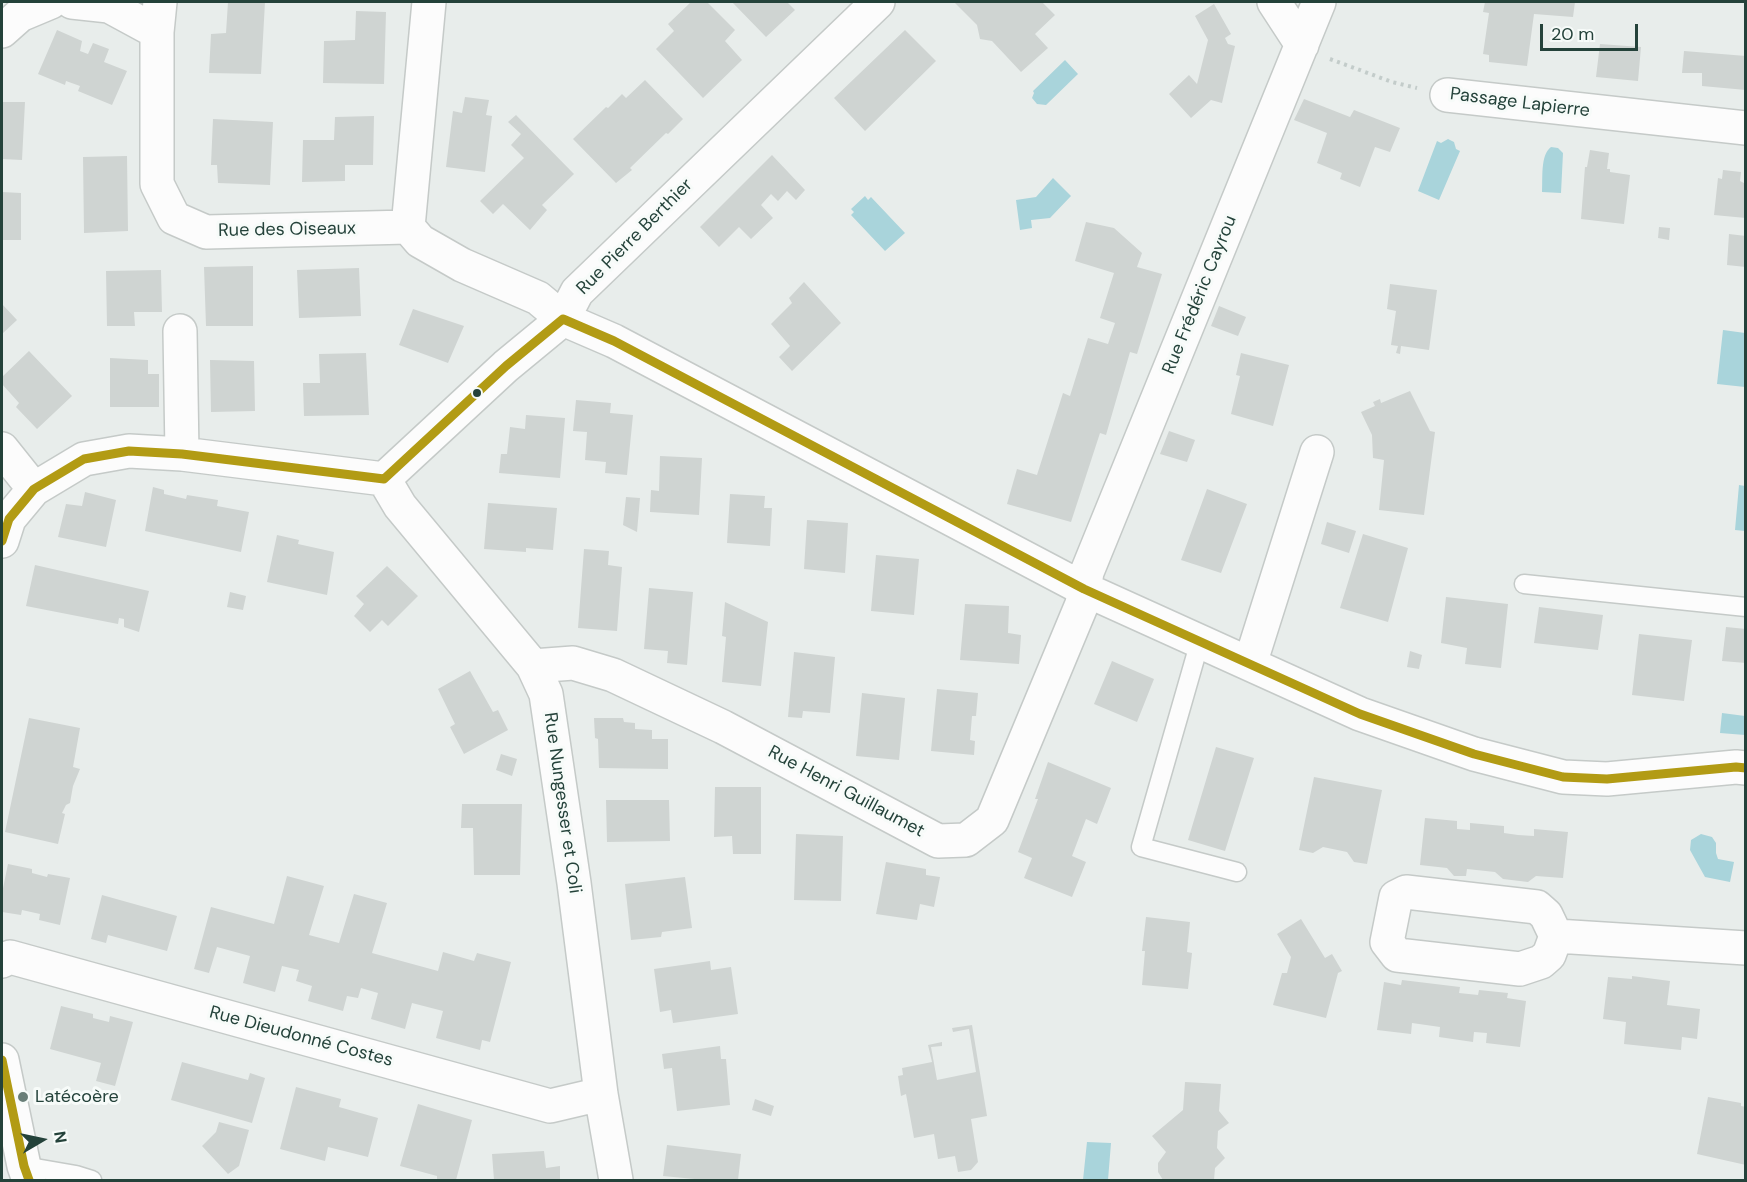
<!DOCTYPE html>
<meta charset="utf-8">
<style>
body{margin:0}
#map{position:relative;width:1747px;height:1182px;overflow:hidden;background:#e8edeb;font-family:"DM Sans",sans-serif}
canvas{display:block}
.frame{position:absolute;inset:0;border:3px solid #24423a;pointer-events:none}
.north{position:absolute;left:12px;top:1110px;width:60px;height:60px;-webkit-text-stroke:4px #f7fbf9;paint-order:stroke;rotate:81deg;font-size:16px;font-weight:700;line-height:24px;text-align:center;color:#24423a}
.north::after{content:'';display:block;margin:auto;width:21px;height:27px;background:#24423a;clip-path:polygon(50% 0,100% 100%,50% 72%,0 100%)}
.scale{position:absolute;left:1540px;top:24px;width:98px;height:27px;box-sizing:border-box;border:3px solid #24423a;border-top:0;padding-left:8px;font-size:18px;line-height:21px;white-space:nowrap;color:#24423a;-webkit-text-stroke:4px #f7fbf9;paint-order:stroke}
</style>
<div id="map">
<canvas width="1747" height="1182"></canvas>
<div class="frame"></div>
<div class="north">N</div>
<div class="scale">20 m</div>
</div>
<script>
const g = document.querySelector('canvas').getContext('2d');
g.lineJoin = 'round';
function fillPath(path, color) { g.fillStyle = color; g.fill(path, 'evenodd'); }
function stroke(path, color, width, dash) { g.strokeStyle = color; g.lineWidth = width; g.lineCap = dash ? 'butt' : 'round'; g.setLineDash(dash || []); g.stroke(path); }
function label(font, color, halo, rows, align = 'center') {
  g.font = font + ' "DM Sans",sans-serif'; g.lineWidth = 6; g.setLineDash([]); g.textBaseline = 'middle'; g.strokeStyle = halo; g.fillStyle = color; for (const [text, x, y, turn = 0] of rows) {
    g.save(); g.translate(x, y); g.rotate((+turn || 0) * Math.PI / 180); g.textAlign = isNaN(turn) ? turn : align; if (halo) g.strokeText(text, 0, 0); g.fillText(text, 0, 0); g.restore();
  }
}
fillPath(new Path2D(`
 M1065 60 1078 74 1046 105 1037 104 1032 98 1034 93 1033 91Z
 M1448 139 1454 142 1456 149 1460 151 1439 200 1418 191 1437 141 1441 143Z
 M1551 147 1558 148 1563 153 1561 193 1542 192C1543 179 1540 155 1551 147Z
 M1053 178 1071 196 1050 218 1031 220 1032 228 1020 230 1016 200 1036 197Z
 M865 196 868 200 871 197 905 233 885 251 851 215 854 212 851 209Z
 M1723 330 1745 333V387L1717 384Z
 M1739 485 1745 486V531L1735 530Z
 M1722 713 1745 716V735L1720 733Z
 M1701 834 1712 837 1716 843V853L1718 859 1734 862 1730 882 1705 877 1690 850 1691 840Z
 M1087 1142 1111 1143 1108 1180H1083Z`), '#a9d4db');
fillPath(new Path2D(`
 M228 2H265L261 74 209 73 211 34 226 33Z
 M691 2H707L735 30 725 41 742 60 703 98 656 49 674 31 668 24Z
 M732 2H787L795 10 766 37Z
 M957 2H1042L1055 15 1035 34 1048 48 1021 72 992 41 980 39 977 25 955 3Z
 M1485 2H1575L1573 17 1534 14 1527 66 1489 62V55L1483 54 1489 13 1483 12Z
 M1214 4 1231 34 1225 38 1228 44 1235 46 1222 103 1211 100 1191 118 1169 94 1189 75 1197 84 1208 40 1195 16Z
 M356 11 386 12 384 84 323 83 324 41 355 40Z
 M57 30 82 41 80 51 88 54 93 43 109 49 104 62 127 71 112 105 78 91 80 86 66 81 65 85 38 74Z
 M905 30 936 61 865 131 834 98Z
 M1600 44 1641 47 1638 81 1596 77Z
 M1684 51 1746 56V90L1702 86V73H1682Z
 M645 80 683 119 668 134 666 133 630 168 632 170 616 183 573 139 606 107 608 108 622 94 626 98Z
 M465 97 489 100 486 115 492 116 485 172 446 167 453 111 462 113Z
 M1304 99 1350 117 1354 110 1400 128 1390 152 1375 147 1360 187 1340 179 1342 173 1317 163 1327 133 1294 120Z
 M2 102H25L22 160 2 159Z
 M516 115 574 174 542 205 547 210 530 230 503 204 493 214 480 201 524 158 511 145 521 134 508 122Z
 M374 116 373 165H345V181L302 182 303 140H334L335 117Z
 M213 119 273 122 270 185 218 183 217 165H211Z
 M1590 150 1609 153 1607 169H1610V172L1630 175 1624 224 1581 219 1585 167H1587Z
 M772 155 805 190 796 200 787 191 778 201 771 194 761 205 773 218 751 239 739 227 719 247 700 227Z
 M127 156 128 231 84 233 83 157Z
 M1723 170 1741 172 1740 181 1746 184V218L1714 215 1718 178 1722 179Z
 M2 192 21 193V240H2Z
 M1086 222 1114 228 1142 253 1137 267 1162 274 1137 354 1130 352 1106 435 1100 433 1071 522 1007 504 1017 469 1037 475 1063 393 1070 396 1088 338 1108 344 1115 323 1100 318 1114 273 1075 261Z
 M1659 227 1670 228 1669 240 1658 238Z
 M1729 234 1746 236V267L1727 265Z
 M253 266V326H206L204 267Z
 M359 268 361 316 299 318 297 270Z
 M161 270 162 312H134L135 326H107L106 271Z
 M804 282 841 323 792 371 779 357 790 346 771 324 792 303 789 298Z
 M1390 284 1437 290 1429 350 1401 346 1400 354 1396 353 1398 346 1391 345 1396 311 1387 309Z
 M2 304 17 320 2 334Z
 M1219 306 1246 317 1238 336 1211 326Z
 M413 309 464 326 448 363 399 345Z
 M29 351 72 396 37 429 16 407 19 403 2 384V377Z
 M366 353 369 415 304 416 303 383H320L319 354Z
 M1241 353 1289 365 1273 426 1231 414 1240 376 1236 375Z
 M110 358 148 360V374H159V407H110Z
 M210 360 254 361 255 411 211 412Z
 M1410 391 1430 431 1435 432 1424 515 1379 510 1384 460 1373 458 1372 435 1361 412 1375 406 1373 402 1380 399 1381 403Z
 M576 400 611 403 610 413 633 415 627 475 605 473 606 462 585 460 587 432 573 431Z
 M526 415 565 418 560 478 499 473 501 454H507L510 427 525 429Z
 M1169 431 1195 440 1187 462 1160 454Z
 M660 456 702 458 699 515 650 512 651 490 659 491Z
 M153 487 164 490V494L186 499 187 495 218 500 217 506 249 512 241 552 145 531Z
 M1207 489 1247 504 1221 573 1181 560Z
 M85 492 116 500 106 547 58 537 66 504 82 506Z
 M730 494 765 496 764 508H772L770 546 727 543Z
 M626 497 640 498 637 532 623 525Z
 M488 503 557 508 553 550 526 548V552L484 549Z
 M807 520 848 523 845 573 804 569Z
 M1327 522 1356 531 1349 553 1321 544Z
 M1363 534 1408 548 1388 622 1340 608Z
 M277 535 299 540 298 544 334 552 327 595 267 582Z
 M584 549 609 551 608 565 622 567 617 631 578 628Z
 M876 555 919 559 914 615 871 611Z
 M35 565 149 591 139 632 124 627V619L119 618 118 624 26 606Z
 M387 566 418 596 388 626 382 620 370 632 354 616 364 604 356 596Z
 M649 588 693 592 687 665 667 663 668 651 644 649Z
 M230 592 246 596 243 610 227 607Z
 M1446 597 1508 604 1501 668 1465 664 1467 648 1441 643Z
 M725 602 768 622 761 686 722 682 726 637 722 636Z
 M965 604 1009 606 1008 633 1021 635 1019 664 960 660Z
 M1539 607 1603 615 1598 650 1534 643Z
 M1726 627 1746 629V663L1722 661Z
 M1639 634 1692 640 1684 701 1632 695Z
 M1410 651 1422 655 1419 669 1407 667Z
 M794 652 835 657 830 713 803 711 802 718 788 717Z
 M1112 661 1154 679 1137 722 1094 704Z
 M470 671 493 712 498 710 508 730 464 754 450 727 455 724 438 689Z
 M937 689 978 693 976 716H972L970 740 975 741 974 755 931 751Z
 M862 693 905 698 899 760 856 756Z
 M29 718 80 728 73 767 80 769 73 786 70 803 66 805 62 813 65 814 58 844 5 832Z
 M594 718H623L624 722 635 723V729L652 730V739H668V769L599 768 598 739 595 738Z
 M1216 747 1254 758 1225 851 1188 840Z
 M501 754 517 759 512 776 496 770Z
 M1048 762 1111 788 1097 824 1086 819 1072 856 1086 862 1072 897 1024 878 1032 858 1018 852 1038 799H1035Z
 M1314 777 1382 790 1367 864 1354 862 1347 852 1323 847 1313 853 1299 850Z
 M715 787H761V854H733L732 836 714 837Z
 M606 800H669L670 841 607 842Z
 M462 804H522L520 875H474L473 828H461Z
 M1425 818 1457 821V829L1470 830V823L1504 826V833L1518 835 1534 836V829L1568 832 1563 878 1536 876 1528 882 1503 879 1495 872 1467 869 1466 876H1454L1447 868 1420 865Z
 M796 834 843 836 841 901 794 900Z
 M886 862 926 869V875L940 877 934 907 920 904 917 920 876 914Z
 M8 864 32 869V873L47 877 48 874 70 878 60 925 39 920 40 914 22 910 21 915 2 912V893Z
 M287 876 324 886 309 935 339 943 354 894 387 903 372 953 438 971 443 952 474 961 477 953 511 962 490 1042 482 1040 480 1050 436 1038 443 1011 412 1003 405 1029 371 1019 378 993 361 988 358 998 347 996 343 1011 308 1001 312 986 296 981 299 970 282 966 275 992 243 983 250 956 217 947 209 973 194 969 211 907 274 924Z
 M685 877 692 928 662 932 661 937 631 940 625 884Z
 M102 895 177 916 167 951 108 935 106 943 91 939Z
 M1146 917 1190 922 1187 952 1192 953 1188 989 1142 985 1145 951H1142Z
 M1301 919 1325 958 1332 954 1342 971 1338 973 1326 1018 1273 1005 1282 973H1287L1291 957 1277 934Z
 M710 961 711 970 731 967 738 1014 673 1023 671 1010 660 1012 654 969Z
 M1632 976 1670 981 1667 1005 1700 1009 1697 1039 1682 1037 1681 1050 1624 1044 1626 1022 1603 1019 1608 977 1632 979Z
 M1402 980 1460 987 1459 993 1478 995 1479 990 1508 993 1507 998 1526 1001 1520 1047 1486 1043 1487 1033 1474 1032 1473 1042 1439 1037 1440 1027 1412 1023 1411 1034 1377 1030 1384 982 1401 985Z
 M61 1006 93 1014V1018L109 1022 110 1016 133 1022 115 1086 96 1081 101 1063 50 1049Z
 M972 1025 987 1116 971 1119 978 1162 971 1170 958 1172 955 1156 938 1159 934 1134 914 1138 906 1094 901 1096 898 1076 903 1075 902 1068 932 1062 928 1045 942 1042V1046L931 1047 937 1080 976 1072 969 1029 953 1032 952 1028Z
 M720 1046 721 1059H726L730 1105 677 1111 672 1068 664 1069 662 1054Z
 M182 1062 248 1080 250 1073 265 1078 252 1123 171 1100Z
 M1185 1082 1221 1084 1219 1111 1229 1123 1218 1131 1217 1148 1225 1158 1215 1168 1214 1180H1163L1158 1172V1163L1166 1152 1152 1136 1183 1110Z
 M296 1087 341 1099 339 1107 378 1118 368 1157 328 1147 325 1161 280 1149Z
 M1708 1097 1741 1103V1106L1746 1107V1165L1697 1154Z
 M755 1099 774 1106 771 1116 752 1110Z
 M418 1104 472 1120 456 1180H437V1176L400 1166Z
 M219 1122 249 1130 239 1166 228 1174 202 1146 216 1132Z
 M667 1145 741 1154 738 1180H705L663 1176Z
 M544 1151 546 1168 560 1166V1180H494L492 1154Z`), '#cfd4d2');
const service = new Path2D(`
 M1524 584 1746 607
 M1200 641 1141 847 1237 872
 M24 1166 76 1175 92 1180`);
const minor = new Path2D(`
 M72 2 109 6 157 32
 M160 2 157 32V184L174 218 206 232 408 227
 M429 2 408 227 420 241 462 265 538 298 563 319 614 341 1084 589 1360 714 1474 754 1563 777 1607 779 1736 767 1746 768
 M1274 2 1302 45
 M2 31 20 15 51 2
 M1447 95 1746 128
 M180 331 182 454
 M2 449 34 489
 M384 479 400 506 533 666 546 694 574 883 601 1094 616 1180
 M2 541 9 519 34 489 84 459 129 451 182 454 384 479 506 366 563 319 577 292 878 2
 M1250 664 1317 452
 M533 666 573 663 613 675 723 727 938 841 966 840 992 820 1082 604 1087 572 1319 2
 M1406 892 1537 907 1546 915 1556 936 1549 955 1541 962 1520 969 1397 955 1387 942 1396 897Z
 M1556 936 1746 948
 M2 961 10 957 550 1106 601 1094
 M2 1060 24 1166 29 1180`);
stroke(service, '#c5cac8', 21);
stroke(minor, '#c5cac8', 36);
stroke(new Path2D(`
 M1330 59 1392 82 1417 88`), '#c3ccca', 4, [3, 4.5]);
stroke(service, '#fcfcfc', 18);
stroke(minor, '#fcfcfc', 33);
stroke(new Path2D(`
 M563 319 614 341 1084 589 1360 714 1474 754 1563 777 1607 779 1736 767 1746 768
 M2 541 9 519 34 489 84 459 129 451 182 454 384 479 506 366 563 319
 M2 1060 24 1166 29 1180`), '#b29b14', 9);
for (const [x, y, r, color] of [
 [477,393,5,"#24423a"],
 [23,1097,6,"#697e78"]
]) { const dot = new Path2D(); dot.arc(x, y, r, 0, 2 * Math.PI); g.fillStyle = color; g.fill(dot); stroke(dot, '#f7fbf9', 2); }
label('18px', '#24423a', '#f7fbf9', [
 ["Passage Lapierre",1520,103,7],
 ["Rue des Oiseaux",287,230,-1],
 ["Rue Pierre Berthier",635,237,-45],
 ["Rue Frédéric Cayrou",1200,295,-68],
 ["Rue Henri Guillaumet",846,792,28],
 ["Rue Nungesser et Coli",562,803,82],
 ["Rue Dieudonné Costes",301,1037,15]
]);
label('18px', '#24423a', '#f7fbf9', [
 ["Latécoère",35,1097]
], 'left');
</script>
